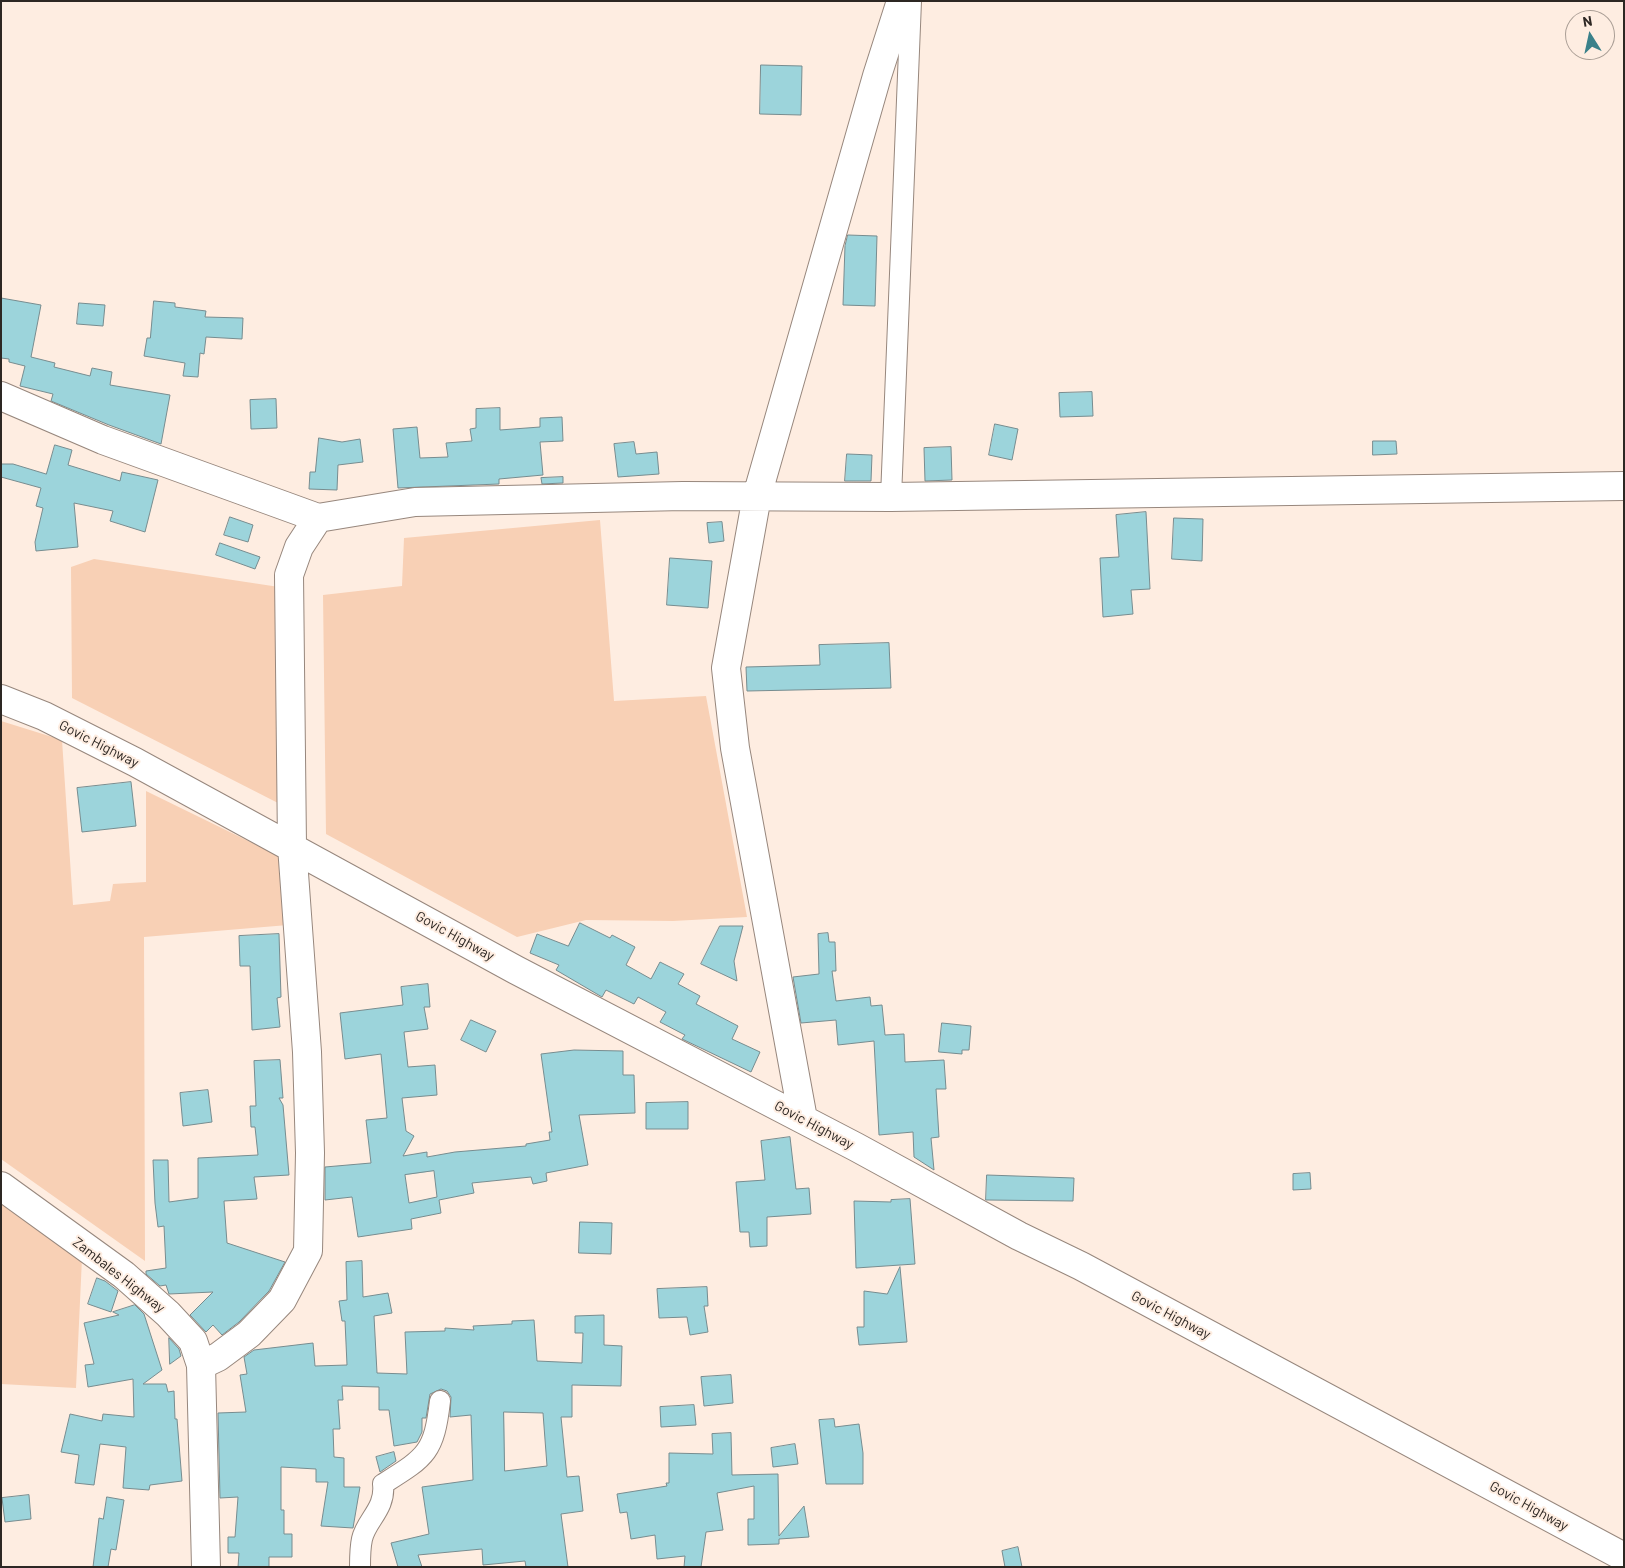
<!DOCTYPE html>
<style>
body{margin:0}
#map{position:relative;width:1625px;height:1568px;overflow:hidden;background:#feede1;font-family:Barlow,sans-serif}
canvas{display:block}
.frame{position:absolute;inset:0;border:2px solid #2d2723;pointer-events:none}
.north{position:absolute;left:1565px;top:10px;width:50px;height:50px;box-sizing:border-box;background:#feede1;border:1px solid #aa9e95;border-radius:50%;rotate:350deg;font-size:14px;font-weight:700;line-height:20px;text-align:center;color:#2d2723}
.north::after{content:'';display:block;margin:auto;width:18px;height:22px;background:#3a818a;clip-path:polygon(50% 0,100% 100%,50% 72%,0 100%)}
</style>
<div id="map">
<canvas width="1625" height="1568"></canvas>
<div class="frame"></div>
<div class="north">N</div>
</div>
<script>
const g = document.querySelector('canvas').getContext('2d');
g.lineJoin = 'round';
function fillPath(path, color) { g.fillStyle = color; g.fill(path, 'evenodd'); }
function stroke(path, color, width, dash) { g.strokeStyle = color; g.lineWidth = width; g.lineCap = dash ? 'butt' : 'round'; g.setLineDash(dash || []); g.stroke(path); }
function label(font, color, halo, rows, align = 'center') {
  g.font = font + ' Barlow,sans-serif'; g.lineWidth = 4; g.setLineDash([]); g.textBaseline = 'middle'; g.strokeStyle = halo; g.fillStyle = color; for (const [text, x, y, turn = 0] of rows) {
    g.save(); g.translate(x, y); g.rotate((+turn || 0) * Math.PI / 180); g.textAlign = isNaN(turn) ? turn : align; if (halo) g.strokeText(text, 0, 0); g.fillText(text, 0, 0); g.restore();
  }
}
fillPath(new Path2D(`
 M600 520 614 701 706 696 747 917 673 921 586 920 517 937 326 834 323 595 402 586 404 538Z
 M94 559 279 587 278 803 72 698 71 567Z
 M1 721 62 740 73 905 110 901 113 884 146 882V791L281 857 288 925 144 937 145 1261 1 1159Z
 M1 1199 82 1258 76 1388 1 1384Z`), '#f8d0b5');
const building = new Path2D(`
 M761 65 802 66 801 115 760 114Z
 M848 235 877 236 875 306 843 305 845 246Z
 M1 298 41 305 31 357 55 363 54 367 90 376 92 368 112 372 110 385 170 395 161 444 109 425 51 401 53 394 20 386 25 366 9 362V359L1 358Z
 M154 301 175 303V307L206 311 205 317 243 318 242 339 206 337 204 354 200 353 198 377 183 376 185 363 144 356 147 338H150Z
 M79 303 105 305 103 326 77 324Z
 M1092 392 1093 416 1060 417 1059 393Z
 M276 399 277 428 251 429 250 400Z
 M500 408V430L540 427V418L562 417 563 441 540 442 543 475 499 479V484L398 488 393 429 417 427 420 458 448 457 446 443 472 441 470 429 476 428V409Z
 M995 424 1018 429 1012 460 989 455Z
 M319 438 342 442 360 439 363 462 338 465 337 490 309 489 310 472H315Z
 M1373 441H1396L1397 454 1373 455Z
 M634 442 636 454 657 452 659 474 618 477 614 444Z
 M55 445 72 450 68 465 120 481 122 472 158 480 145 532 110 521 113 511 74 503 78 547 36 551 35 542 43 508 36 506 41 488 1 477V464H13L46 474Z
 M951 447 952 480 925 481 924 448Z
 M847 454 872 455 871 481H845Z
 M563 477V483L542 484 541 478Z
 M1146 512 1150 589 1131 590 1133 614 1103 617 1100 558 1119 557 1116 515Z
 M230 517 253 525 248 542 224 535Z
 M1174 518 1203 519 1202 561 1172 559Z
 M722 522 724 541 709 543 707 523Z
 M220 543 260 557 255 569 216 555Z
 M670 558 712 561 708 608 667 605Z
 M889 643 891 688 747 691 746 667 820 665 819 645Z
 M131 782 136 826 82 832 77 788Z
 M580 923 610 938 612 935 635 947 626 965 651 979 660 962 684 974 678 984 700 996 696 1004 738 1026 732 1039 760 1052 751 1072 682 1039 685 1035 660 1022 666 1012 638 997 634 1004 606 990 602 997 556 970 559 965 530 953 537 934 568 946Z
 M720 926H743L734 961 737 981 701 964Z
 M828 933 829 942H835L836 971H832L836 1001 870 997 871 1006 882 1005 885 1035 904 1034 905 1062 944 1060 946 1089H936L939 1137 931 1138 934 1170 914 1157 913 1132 879 1135 874 1041 838 1045 836 1020 801 1023 793 977 819 974 818 934Z
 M279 934 281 997 277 998 280 1027 252 1030 250 966H240L239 936Z
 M428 984 430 1007H424L428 1029 404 1032 408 1067 435 1065 437 1095 402 1098 406 1131 414 1136 403 1156 427 1152V1157L455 1152 526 1146V1144L550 1140 549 1132H552L541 1054 574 1050 623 1051V1075H634L635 1113 579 1115 588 1165 546 1173 547 1181 533 1184 531 1177 472 1183 474 1193 439 1200 441 1213 411 1219 412 1229 358 1237 352 1197 325 1200V1167L371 1163 366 1120 387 1118 381 1054 345 1059 340 1013 403 1005 401 987ZM434 1171 437 1197 409 1203 405 1175Z
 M471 1020 496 1031 486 1052 461 1040Z
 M942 1023 971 1026 969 1050H962V1054L939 1052Z
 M280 1060 283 1098H279L283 1105 289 1175 254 1177 257 1199 224 1201 227 1243 285 1262 269 1291 239 1322 222 1335 213 1325 206 1332 190 1315 213 1292 169 1294 166 1285 160 1286 146 1274V1271L166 1268 164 1226 158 1227 155 1203 153 1160H168L169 1202 198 1198V1158L258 1155 255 1127H251L250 1106H256L254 1061Z
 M208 1090 212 1122 183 1126 180 1093Z
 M688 1102V1129H646V1103Z
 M790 1137 796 1189 809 1188 811 1214 767 1217V1246L750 1247 749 1232H740L736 1182 765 1180 761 1141Z
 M1310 1173 1311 1189 1293 1190V1174Z
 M987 1175 1074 1178 1073 1201 986 1200Z
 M910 1199 915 1264 856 1268 854 1201 891 1202V1200Z
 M580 1222 612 1223 611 1254 579 1253Z
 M362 1261 363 1297 388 1293 392 1313 374 1316 377 1373 407 1374 405 1332 445 1331V1328L474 1330 473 1326 512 1324V1321L534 1320 537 1361 582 1363 583 1333H575V1316L604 1315V1345L622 1346 621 1386 572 1385V1417H561L567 1477 579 1476 583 1511 561 1514 568 1567H526L525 1561 483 1565 482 1549 418 1555 422 1567H398L391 1543 429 1534 422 1487 473 1480 471 1415 450 1417 451 1397 447 1391 441 1389 430 1394 426 1418H422V1432L417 1442 394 1446 389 1410H379V1387L342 1386 343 1400H338L340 1429H333L334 1457 344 1458V1487H360L353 1528 321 1526 328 1482H316V1469L281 1467V1510H284V1534H292V1557H269V1567H238L239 1553H228V1537H235L238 1497 220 1498 218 1413 246 1412 240 1375 247 1374 244 1357 254 1350 313 1343 315 1366 347 1365 345 1321H342L339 1301 347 1300 346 1262ZM504 1412 543 1413 547 1466 505 1471Z
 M900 1267 907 1342 859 1345 857 1327H864V1291L887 1294Z
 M97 1278 105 1281 118 1291 111 1312 88 1304Z
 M707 1287 708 1306H704L708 1332 690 1335 687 1317 659 1318 657 1289Z
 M135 1305 144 1314 162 1370 143 1384H166L168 1392 174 1391 175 1419H177L182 1481 150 1485 149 1490 123 1488 126 1447 100 1444 94 1485 75 1483 79 1455 61 1452 70 1414 102 1421 103 1414 134 1417 133 1379 88 1387 85 1365 94 1364 84 1323 119 1315 113 1312Z
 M169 1338 179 1349 181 1356 170 1364Z
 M731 1375 733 1403 704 1406 701 1377Z
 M694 1405 696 1425 661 1427 660 1407Z
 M834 1419 835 1427 859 1424 863 1453V1484H826L819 1420Z
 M731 1433 732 1475 778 1474 779 1536 804 1506 809 1537 779 1539V1544L748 1545V1519H754V1486L717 1493 723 1530 706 1532 701 1567H684L685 1556 657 1559 655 1535 631 1539 627 1512 620 1513 617 1494 667 1486 666 1483H669V1453L713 1454 712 1434Z
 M795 1444 798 1464 773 1467 771 1448Z
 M394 1452 396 1461 380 1472 376 1457Z
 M29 1495 31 1519 5 1522 2 1498Z
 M107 1497 124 1500 116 1550 111 1549 108 1567H93L99 1518 103 1519Z
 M1018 1547 1022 1567H1005L1002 1551Z`);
fillPath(building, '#9cd4db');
stroke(building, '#778c8f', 1);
const street = new Path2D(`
 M891 497 911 1
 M360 1567C360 1558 360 1548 362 1539 366 1520 386 1509 383 1484 426 1457 434 1453 440 1401`);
const secondary = new Path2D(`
 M1 396 103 440 318 518 415 502 683 496 891 497 1624 486
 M1 699 44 716 135 762 516 970 856 1147 1019 1236 1081 1266 1624 1557
 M803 1119 735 748 726 668 757 496 877 76 901 1
 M201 1365 218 1357 249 1334 282 1300 308 1251 310 1153 307 1052 292 846 289 575 299 547 318 518`);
const primary = new Path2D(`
 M1 1186 124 1275 168 1314 193 1341 201 1365 206 1567`);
stroke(street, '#97877d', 22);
stroke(secondary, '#97877d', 30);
stroke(primary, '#97877d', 30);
stroke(street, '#fff', 20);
stroke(secondary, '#fff', 28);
stroke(primary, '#fff', 28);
label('14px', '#2d2723', '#feede1', [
 ["Govic Highway",99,744,27],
 ["Govic Highway",455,936,29],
 ["Govic Highway",814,1125,28],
 ["Zambales Highway",119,1275,38],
 ["Govic Highway",1171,1315,28],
 ["Govic Highway",1529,1506,29]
]);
</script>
